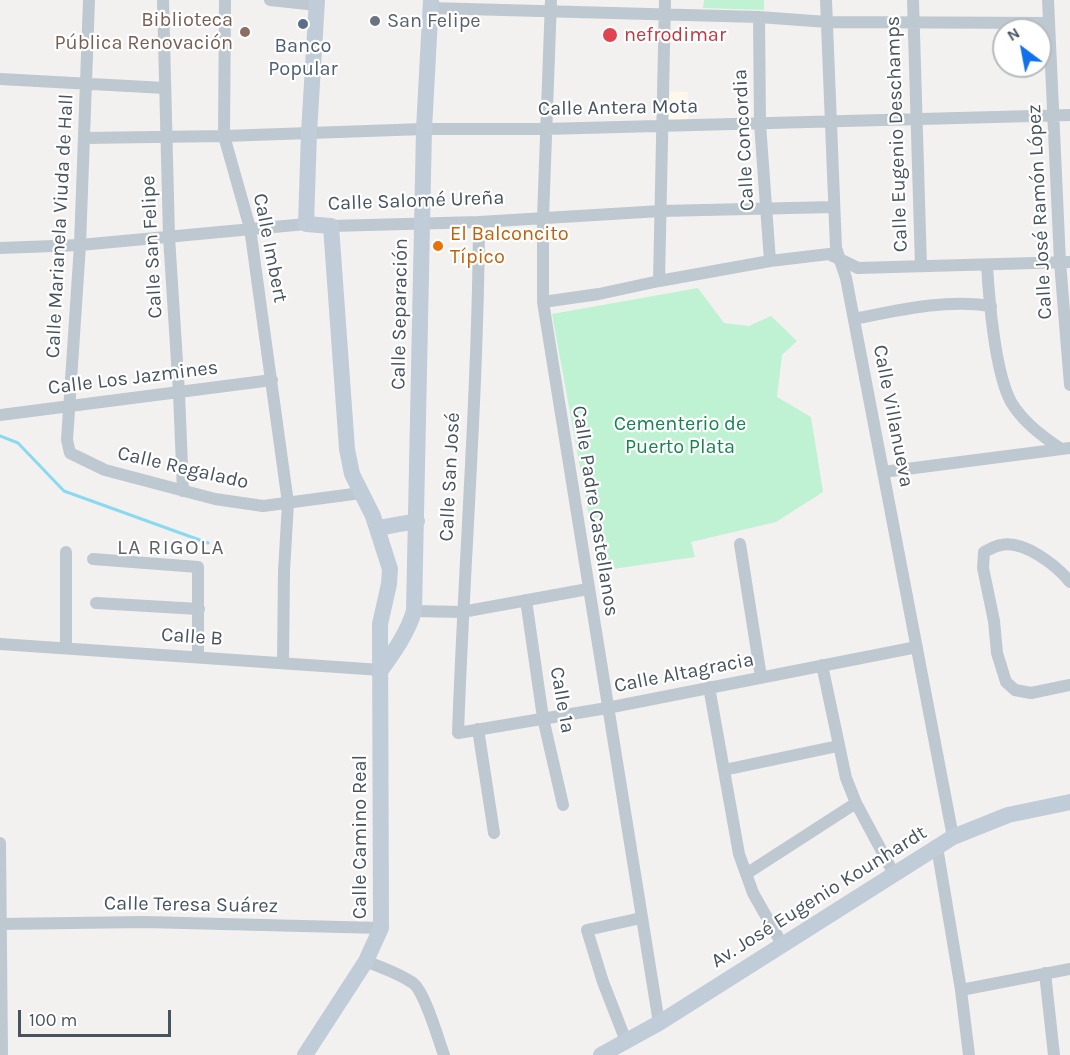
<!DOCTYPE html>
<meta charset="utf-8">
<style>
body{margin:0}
#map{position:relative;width:1070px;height:1055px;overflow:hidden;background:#f3f0f0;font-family:Karla,sans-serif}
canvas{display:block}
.north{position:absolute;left:992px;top:18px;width:60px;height:60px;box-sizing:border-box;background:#fff;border:2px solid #b5bbbf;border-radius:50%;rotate:328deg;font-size:16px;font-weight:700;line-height:24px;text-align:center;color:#47545f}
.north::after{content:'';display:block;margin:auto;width:21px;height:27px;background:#1170ec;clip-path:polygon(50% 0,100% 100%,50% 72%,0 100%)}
.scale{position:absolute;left:18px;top:1010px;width:153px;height:27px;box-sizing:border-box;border:3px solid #47545f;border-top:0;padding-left:8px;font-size:18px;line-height:21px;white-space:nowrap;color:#47545f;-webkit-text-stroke:4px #fff;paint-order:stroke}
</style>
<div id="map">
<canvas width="1070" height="1055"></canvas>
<div class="north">N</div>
<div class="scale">100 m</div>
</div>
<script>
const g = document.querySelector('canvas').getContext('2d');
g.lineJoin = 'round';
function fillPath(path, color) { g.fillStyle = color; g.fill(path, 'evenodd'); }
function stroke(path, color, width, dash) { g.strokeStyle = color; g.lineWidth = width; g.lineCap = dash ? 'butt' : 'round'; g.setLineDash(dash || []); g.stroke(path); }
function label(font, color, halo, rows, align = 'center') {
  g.font = font + ' Karla,sans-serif'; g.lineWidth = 4.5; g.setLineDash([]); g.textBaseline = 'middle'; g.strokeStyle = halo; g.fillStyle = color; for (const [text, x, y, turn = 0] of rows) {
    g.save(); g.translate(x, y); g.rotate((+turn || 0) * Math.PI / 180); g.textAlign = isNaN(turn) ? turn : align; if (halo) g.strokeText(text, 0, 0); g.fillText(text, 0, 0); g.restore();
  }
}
fillPath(new Path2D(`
 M670 91 688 92V120L668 119Z`), '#fdf8ea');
fillPath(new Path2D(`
 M704 0H764V10L703 8Z
 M698 288 724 323 749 326 771 316 797 341 782 355 777 397 811 417 823 492 776 522 691 542 695 557 599 571 552 314Z`), '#bef2d2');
stroke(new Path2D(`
 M0 436 18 443 64 491 208 543`), '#89daf0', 3);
stroke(new Path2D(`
 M89 0 80 245 67 440 70 453 105 470 215 499 263 506 361 493
 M163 0 169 237 179 393 183 491
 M225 0 224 136 250 228 288 503 284 571 283 663
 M270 0 317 5
 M551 0 543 218V302L659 1023
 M826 0 836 248 846 278 953 837
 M913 0 921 266
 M1048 0 1060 262 1070 385
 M430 8 759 17 827 22 1049 23
 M759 17 760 124 770 261
 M0 79 165 88
 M84 138 224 136 424 129H545L1070 115
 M479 222C478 392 464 563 458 733L607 708 917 647
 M331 226 479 222 661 211 834 207
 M0 248 80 245 306 224
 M987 265C989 300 995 372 1011 402 1023 422 1042 436 1061 449
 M659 281 665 0
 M543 302 599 294 659 281 770 261 829 254 858 268 1070 262
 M854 319C900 310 944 299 991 306
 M0 415 272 380
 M883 472 1070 448
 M740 544 761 677
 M93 559 198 567V657
 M1070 582C1056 565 1024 540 1001 545 995 546 990 549 984 552L983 568 994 621 997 653 1006 682 1015 690 1031 693 1070 685
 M526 600 543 718 563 805
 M96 603 199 609
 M414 611 462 612 588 589
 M0 644 381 670
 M66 648V552
 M822 665 846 778 856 803 894 874
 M709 687 739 854 753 893 783 946
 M478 729 494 833
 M724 770 838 746
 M0 843 2 1055
 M937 847 961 990 969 1055
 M746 874 856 803
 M0 924 144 922 381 928
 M366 961C382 968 399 973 413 983 425 992 438 1039 444 1055
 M1045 973 1054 1055
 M961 990 1070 969
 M626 1041 603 982 587 930 641 918`), '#bec8d0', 12);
stroke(new Path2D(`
 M378 528 417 521
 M381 670C394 652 408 632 414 611L424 129 431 0
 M305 1055 366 961 381 928 380 624 389 584 390 569 373 516 352 474 347 449 331 226 306 224 309 133 317 0
 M601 1055 659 1023 953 837 1008 815 1070 802`), '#c0ccd8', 16);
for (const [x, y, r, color] of [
 [375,21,6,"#6b7280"],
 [303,24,6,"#5c6f8a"],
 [245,32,6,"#8d6e63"],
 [610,35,8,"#e0444e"],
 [438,246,6,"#e8710a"]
]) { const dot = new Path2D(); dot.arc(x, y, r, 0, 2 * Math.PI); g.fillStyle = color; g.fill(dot); stroke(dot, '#fff', 2); }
label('20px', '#785e54', '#fff', [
 ["Biblioteca",233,20],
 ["Pública Renovación",233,43]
], 'right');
label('20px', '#5b616d', '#fff', [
 ["San Felipe",387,21]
], 'left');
label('20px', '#be3a42', '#fff', [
 ["nefrodimar",624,35]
], 'left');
label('20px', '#4e5e75', '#fff', [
 ["Banco",303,46],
 ["Popular",303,69]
]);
label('20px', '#47545f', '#fff', [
 ["Calle Antera Mota",618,108,-1],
 ["Calle Eugenio Deschamps",897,134,-92],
 ["Calle Concordia",744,140,-93],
 ["Calle Salomé Ureña",416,201,-2],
 ["Calle José Ramón López",1040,212,-93],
 ["Calle Marianela Viuda de Hall",60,226,-87],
 ["Calle San Felipe",152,247,-93],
 ["Calle Imbert",270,248,79],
 ["Calle Separación",400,314,-89],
 ["Calle Los Jazmines",133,378,-7],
 ["Calle Villanueva",893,416,79],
 ["Calle Regalado",183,468,13],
 ["Calle San José",450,477,-87],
 ["Calle Padre Castellanos",595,511,81],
 ["Calle B",192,637,4],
 ["Calle Altagracia",684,673,-11],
 ["Calle 1ª",562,700,80],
 ["Calle Camino Real",360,837,-90],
 ["Av. José Eugenio Kounhardt",819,897,-32],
 ["Calle Teresa Suárez",191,905,1]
]);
label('20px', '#c56008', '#fff', [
 ["El Balconcito",450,234],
 ["Típico",450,257]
], 'left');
label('20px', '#13854d', '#fff', [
 ["Cementerio de",680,424],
 ["Puerto Plata",680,447]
]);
g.letterSpacing = '1.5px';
label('21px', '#5d6166', '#fff', [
 ["LA RIGOLA",171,548]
]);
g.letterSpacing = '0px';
</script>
